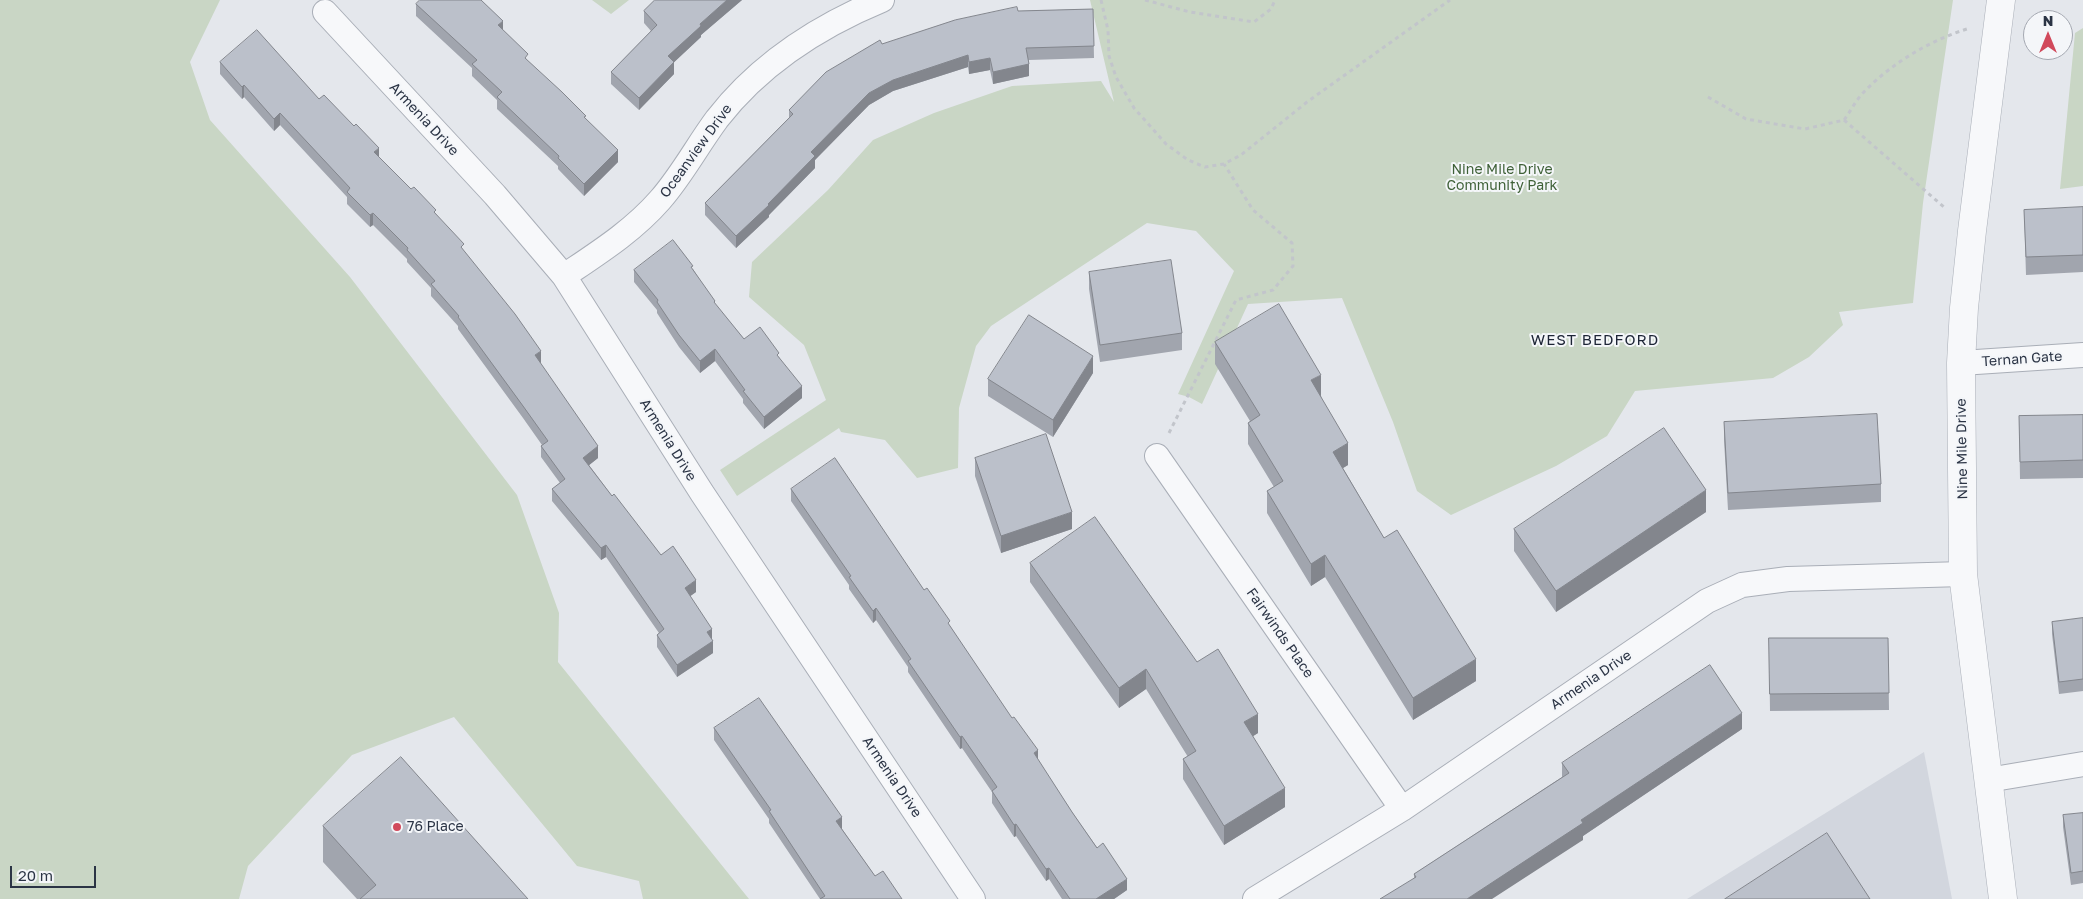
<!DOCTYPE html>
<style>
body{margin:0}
#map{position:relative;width:2083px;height:899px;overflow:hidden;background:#e4e7ec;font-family:"Golos Text",sans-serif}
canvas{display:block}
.north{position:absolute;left:2023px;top:10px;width:50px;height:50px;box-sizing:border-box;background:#f4f6f9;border:1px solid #a4a8b1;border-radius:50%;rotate:0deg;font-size:14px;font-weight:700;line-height:20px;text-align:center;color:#2b3445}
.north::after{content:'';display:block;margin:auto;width:18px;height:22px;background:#d1495b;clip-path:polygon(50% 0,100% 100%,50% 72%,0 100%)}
.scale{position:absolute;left:10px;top:866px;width:86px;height:22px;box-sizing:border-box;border:2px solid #2b3445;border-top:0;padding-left:6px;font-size:15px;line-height:18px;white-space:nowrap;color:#2b3445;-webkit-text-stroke:4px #f4f6f9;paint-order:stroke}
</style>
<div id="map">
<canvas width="2083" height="899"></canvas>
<div class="north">N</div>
<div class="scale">20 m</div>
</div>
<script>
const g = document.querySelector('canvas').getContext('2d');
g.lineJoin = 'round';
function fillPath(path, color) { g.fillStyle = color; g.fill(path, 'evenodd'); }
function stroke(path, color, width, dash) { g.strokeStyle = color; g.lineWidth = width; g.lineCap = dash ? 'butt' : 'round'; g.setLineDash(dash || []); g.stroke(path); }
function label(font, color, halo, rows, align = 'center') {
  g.font = font + ' "Golos Text",sans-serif'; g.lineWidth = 4; g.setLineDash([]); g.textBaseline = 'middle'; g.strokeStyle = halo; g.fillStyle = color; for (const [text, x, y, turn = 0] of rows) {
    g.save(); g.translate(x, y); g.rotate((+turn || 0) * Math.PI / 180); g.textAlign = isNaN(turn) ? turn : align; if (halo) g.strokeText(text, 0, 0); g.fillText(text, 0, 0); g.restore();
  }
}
fillPath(new Path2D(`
 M1924 752 1952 899H1687Z`), '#d2d6de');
fillPath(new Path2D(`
 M0 0H220L190 62 210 120 350 277 517 495 559 613 558 662 749 899H643L639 881 577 866 454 717 352 755 248 866 239 899H0Z
 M592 0H629L611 14Z
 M1090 0H1953L1923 203 1913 303 1839 312 1843 325 1809 357 1773 378 1635 391 1607 436 1556 466 1451 515 1417 491 1393 422 1342 298 1248 304 1202 404 1189 397 1178 394 1234 271 1196 231 1147 223 991 326 976 346 959 408 958 468 917 478 885 440 841 432 839 428 737 496 720 470 826 400 804 345 749 297 752 262 828 190 873 140 934 113 1012 86 1101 81 1114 102Z
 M2083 28V186L2060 189 2075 33Z`), '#c9d6c5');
const minor = new Path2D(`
 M325 12 495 195 564 276 702 493 973 899
 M564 276C598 253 633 231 660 200 682 175 697 146 717 119 759 65 819 26 882 0
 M1961 363 2083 355
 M1157 456 1402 809
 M1988 780 2083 764
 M1255 899 1402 809 1707 601 1742 585 1788 579 1963 574`);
const tertiary = new Path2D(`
 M2001 0 1972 231 1964 308 1961 363 1963 574 2003 899`);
stroke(minor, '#a9aeb7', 26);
stroke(tertiary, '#a9aeb7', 29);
stroke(new Path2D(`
 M1101 0 1108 30 1109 56 1116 77 1134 108 1166 144 1188 160 1205 167 1224 164 1241 155 1307 102 1450 0
 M1145 0 1190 12 1254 22 1271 9 1275 0
 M1708 97 1746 119 1805 129 1844 120C1850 112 1855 102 1862 94 1890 64 1930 40 1970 28
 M1844 120 1945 208
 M1169 433 1236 300 1273 290 1293 266 1292 243 1253 210 1224 164`), '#c2c5cb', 3, [4, 4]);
stroke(minor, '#f7f8fa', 24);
stroke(tertiary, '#f7f8fa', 28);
fillPath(new Path2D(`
 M655 0H742L701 35V37L674 62V74L639 110 611 84V72L651 31 644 23V11Z
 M416 4 503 30 528 61 586 119 618 162 584 196 558 169V166L497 109V100L472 76V68L416 16Z
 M1093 9 1094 58 1029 60V76L993 84 990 70 969 74 968 67 893 91 869 105 815 160V168L769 215V217L736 248 705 215V203L789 118V110L882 44 1018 11Z
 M220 62 319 99 379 157 436 214 464 251 541 363H540L598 458 589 465 612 496 661 555 696 592 690 596 712 640 713 653 677 677 657 647V635L659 633 606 557 601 560 552 501V489L560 483 541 457V446L542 445 523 418 458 329V326L431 296V288L407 262V259L373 225 370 227 347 204V197L280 125 274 131 244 97 242 99 220 74Z
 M2083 207V272L2026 275 2024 210Z
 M693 269 715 304 744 339 779 357 802 398 764 429 743 403V399L715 361 700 373 679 347 657 313V310L634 282V270Z
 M1089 272 1182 333V350L1100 362 1089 289Z
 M1215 342 1321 396 1348 465 1343 468 1384 538 1476 681 1413 720 1325 577 1311 586 1267 513V491L1274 487 1248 444V423L1250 421 1215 364Z
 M1093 373 1053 437 988 396V379Z
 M2083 415V478L2020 479 2019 416Z
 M1724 422 1881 484V502L1728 510 1724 440Z
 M975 458 1072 529 1001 553 975 476Z
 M791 489 924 590 950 626 1072 812 1127 890 1114 899H1062L1049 879 1046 881 1016 836 1014 837 992 803V792L962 748 960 749 908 672V667L876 620 873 623 849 589V585L791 501Z
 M1706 512 1556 612 1514 551V529Z
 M1030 563 1197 662 1258 733 1253 736 1285 807 1224 845 1183 779V759L1188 757 1146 689 1119 708 1030 582Z
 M2083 618V691L2059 694 2052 634V622Z
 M1769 638H1888L1889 710 1770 711Z
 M714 728 842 829 875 876 902 899H820L769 823V819L714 740Z
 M1742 729 1583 836V840L1414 878V874L1562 777V763Z
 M2083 813V883L2071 885 2063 827V815Z
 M323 826 528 899H357L323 862Z`), '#a1a5ae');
fillPath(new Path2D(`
 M727 0H742L701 35V37L668 68V56L700 24Z
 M503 21V33L498 25Z
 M968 55V67L893 91 869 105 815 160V168L769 215V217L736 248V236L768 204 811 152 869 93 893 80Z
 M990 58V70L969 74V62Z
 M674 62V74L639 110V98Z
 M1029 64V76L993 84V72Z
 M244 85V97L242 99V87Z
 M280 113V125L274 131V119Z
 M379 148V160L374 152Z
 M618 150V162L584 196V184Z
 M373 213V225L370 227V215Z
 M715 349V361L700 373V361Z
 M541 351V363L535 367V355Z
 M1093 356V373L1053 437V420Z
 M1321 375V396L1311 402V380Z
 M802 386V398L764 429V417Z
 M1348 443V465L1333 474V452Z
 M598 446V458L583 470V458Z
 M1706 490V512L1556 612V591Z
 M1072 512V529L1001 553V536Z
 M606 545V557L601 560V548Z
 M1325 555V577L1311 586V564Z
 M696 580V592L685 600V588Z
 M876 608V620L873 623V611Z
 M712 629V641L707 632Z
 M713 641V653L677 677V665Z
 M1476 659V681L1413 720V698Z
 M1146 669V689L1119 708V688Z
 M1742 713V729L1583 836V840L1492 899H1467L1581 820Z
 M1258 714V733L1244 742V722Z
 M962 736V748L960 749V737Z
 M1038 750V762L1034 753Z
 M1285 788V807L1224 845V826Z
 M842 817V829L836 833V821Z
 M1016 824V836L1014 837V825Z
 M1049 868V879L1046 881V869Z
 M1127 879V890L1114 899H1096Z`), '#83868d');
const building = new Path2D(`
 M420 0H481L503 21 498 25 528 54 525 58 562 92 586 116 584 117 618 150 584 184 558 158 559 156 497 97 502 92 472 64 477 60 416 4Z
 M655 0H727L700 24 701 26 668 56 674 62 639 98 611 72 657 25 644 11Z
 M1017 7 1018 11 1093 9 1094 46 1026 48 1029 64 993 72 990 58 969 62 968 55 893 80 869 93 811 152 815 156 768 204 769 205 736 236 705 203 793 114 789 110 826 72 880 40 882 44 955 20Z
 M257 30 319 99 324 95 354 126 356 124 379 148 374 152 411 189 414 187 436 210 434 212 464 244 461 247 515 314 541 351 535 355 598 446 583 458 612 496 614 494 661 555 673 546 696 580 685 588 712 629 707 632 713 641 677 665 657 635 664 629 606 545 601 548 552 489 565 479 541 446 548 441 523 406 458 317 459 316 431 284 435 281 407 250 408 248 373 213 370 215 347 192 350 188 280 113 274 119 244 85 242 87 220 62Z
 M2083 207V255L2026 257 2024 210Z
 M673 240 693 266 691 267 715 301 714 302 744 339 760 327 779 353 777 355 802 386 764 417 743 391 745 390 715 349 700 361 679 335 657 302 658 300 634 270Z
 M1171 260 1182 333 1100 345 1089 272Z
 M1279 304 1321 375 1311 380 1348 443 1333 452 1384 538 1397 530 1476 659 1413 698 1325 555 1311 564 1267 491 1283 481 1248 423 1260 415 1215 342Z
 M1029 315 1093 356 1053 420 988 379Z
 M1877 414 1881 484 1728 493 1724 422Z
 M2083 415V460L2020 462 2019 416Z
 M1664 428 1706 490 1556 591 1514 529Z
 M1046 434 1072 512 1001 536 975 458Z
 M835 458 924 590 927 588 950 621 948 623 1012 718 1014 717 1038 750 1034 753 1072 812 1097 848 1103 843 1127 879 1096 899H1070L1049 868 1046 869 1016 824 1014 825 992 791 997 787 962 736 960 737 908 661 911 659 876 608 873 611 849 577 851 576 791 489Z
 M1095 517 1197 662 1218 649 1258 714 1244 722 1285 788 1224 826 1183 759 1196 751 1146 669 1119 688 1030 563Z
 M2083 618V679L2059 682 2052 622Z
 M1769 638H1888L1889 693 1770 694Z
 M1710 665 1742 713 1581 820 1583 823 1467 899H1380L1416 877 1414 874 1569 773 1562 763Z
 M759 698 842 817 836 821 875 876 883 871 902 899H820L825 896 769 811 771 810 714 728Z
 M401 757 528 899H360L376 885 323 826Z
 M2083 813V871L2071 873 2063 815Z
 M1827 833 1870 899H1725Z`);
fillPath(building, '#bbc0ca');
stroke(building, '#83868d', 1);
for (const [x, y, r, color] of [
 [397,827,5,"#d1495b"]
]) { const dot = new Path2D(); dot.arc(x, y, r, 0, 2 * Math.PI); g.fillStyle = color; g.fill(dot); stroke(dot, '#f4f6f9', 2); }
label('14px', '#2b3445', '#f4f6f9', [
 ["Armenia Drive",424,119,47],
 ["Oceanview Drive",696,151,-54],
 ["Ternan Gate",2022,359,-4],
 ["Armenia Drive",668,440,58],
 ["Nine Mile Drive",1962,449,-91],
 ["Fairwinds Place",1280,633,55],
 ["Armenia Drive",1591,680,-34],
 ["Armenia Drive",892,777,56]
]);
label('14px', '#3f6138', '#f4f6f9', [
 ["Nine Mile Drive",1502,170],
 ["Community Park",1502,186]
]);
label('14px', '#2b3445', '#f4f6f9', [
 ["76 Place",407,827]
], 'left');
g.letterSpacing = '1px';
label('15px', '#1d2536', '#f4f6f9', [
 ["WEST BEDFORD",1595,340]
]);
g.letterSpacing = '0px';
</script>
